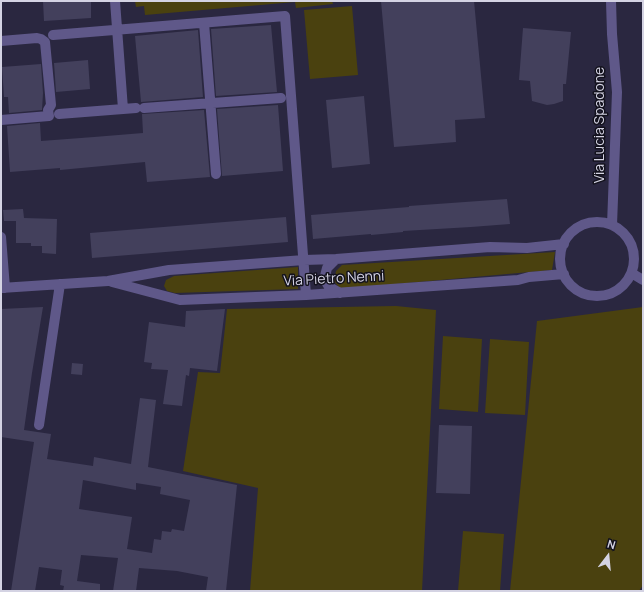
<!DOCTYPE html>
<style>
body{margin:0}
#map{position:relative;width:644px;height:592px;overflow:hidden;background:#2a2740;font-family:Manrope,sans-serif}
canvas{display:block}
.frame{position:absolute;inset:0;border:2px solid #d4d3e3;pointer-events:none}
.north{position:absolute;left:588px;top:536px;width:40px;height:40px;-webkit-text-stroke:3px #13121d;paint-order:stroke;rotate:16deg;font-size:11px;font-weight:700;line-height:16px;text-align:center;color:#d4d3e3}
.north::after{content:'';display:block;margin:auto;width:14px;height:18px;background:#d4d3e3;clip-path:polygon(50% 0,100% 100%,50% 72%,0 100%)}
</style>
<div id="map">
<canvas width="644" height="592"></canvas>
<div class="frame"></div>
<div class="north">N</div>
</div>
<script>
const g = document.querySelector('canvas').getContext('2d');
g.lineJoin = 'round';
function fillPath(path, color) { g.fillStyle = color; g.fill(path, 'evenodd'); }
function stroke(path, color, width, dash) { g.strokeStyle = color; g.lineWidth = width; g.lineCap = dash ? 'butt' : 'round'; g.setLineDash(dash || []); g.stroke(path); }
function label(font, color, halo, rows, align = 'center') {
  g.font = font + ' Manrope,sans-serif'; g.lineWidth = 3; g.setLineDash([]); g.textBaseline = 'middle'; g.strokeStyle = halo; g.fillStyle = color; for (const [text, x, y, turn = 0] of rows) {
    g.save(); g.translate(x, y); g.rotate((+turn || 0) * Math.PI / 180); g.textAlign = isNaN(turn) ? turn : align; if (halo) g.strokeText(text, 0, 0); g.fillText(text, 0, 0); g.restore();
  }
}
fillPath(new Path2D(`
 M135 1H332L333 4 296 8 295 2 145 15 144 6 136 7Z
 M352 6 358 75 310 79 304 10Z
 M555 252 552 270 340 289 334 281 336 271 342 265Z
 M298 267V289L175 293 167 291 164 286 166 280 174 276Z
 M396 306 436 310 422 591H250L258 488 183 471 198 372 220 373 227 309Z
 M643 307V585L639 591H510L537 321Z
 M443 336 482 339 478 412 439 409Z
 M490 339 529 342 525 415 485 413Z
 M463 531 504 534 500 591H458Z`), '#4a410f');
fillPath(new Path2D(`
 M43 1H91V18L44 21Z
 M381 1H474L485 118 455 120 456 142 394 147Z
 M271 25 277 92 216 96 211 29Z
 M523 28 571 32 566 84H563V101L554 104 547 105 532 101 530 81 519 80Z
 M198 30 203 97 141 102 135 36Z
 M88 60 90 89 56 92 54 63Z
 M41 64 43 93 42 110 9 113 8 97H4L2 67Z
 M364 96 370 164 332 168 326 100Z
 M278 105 283 171 222 176 217 109Z
 M204 110 210 177 147 182 145 162 60 170V168L10 172 7 126 40 123 41 141 94 137 143 133 142 114Z
 M507 199 510 224 471 227 403 231V232L371 235V234L313 239 311 215 409 207V206Z
 M23 209 24 218 57 219 56 254 42 253V246H31V243H16V221H4L3 210Z
 M286 217 288 242 92 258 90 233Z
 M43 307 32 373 24 430 51 434 47 459 93 466 94 457 131 464 140 398 156 400 148 467 237 485 226 591H206L208 577 177 571 139 568 136 591H113L118 558 81 555 77 581 100 584V591H63L64 586 60 585 62 570 39 567 35 591H11L34 442 1 437V309ZM83 480 136 490V483L161 487 160 494 190 500 184 531 172 529 171 532 162 531 161 540 154 539 152 553 127 549 132 517 79 509Z
 M225 309 217 371 190 368 189 376 186 375 182 406 163 404 168 370 151 369 152 363 144 362 149 322 185 327 186 311Z
 M72 363 83 364 82 375 71 374Z
 M439 425 472 426 470 494 436 493Z`), '#43405c');
stroke(new Path2D(`
 M611 1 612 34 617 92 612 225
 M204 23 216 174
 M53 35 285 16 306 295
 M1 41 37 38 41 39 45 42 51 105 48 110 49 116 1 120
 M144 108 281 98
 M123 109 136 108
 M59 114 123 109 115 1
 M560 259a37 37 0 1 1 74 0a37 37 0 1 1-74 0Z
 M1 237 5 288
 M336 259 327 268 325 276 326 282 329 287 340 293
 M633 274 643 280
 M112 282 180 300 306 295 518 280 529 277 564 274
 M1 288 108 281 169 270 304 260 336 259 490 247 527 248 564 244
 M39 425 60 284`), '#5f5889', 10);
label('14px', '#d4d3e3', '#13121d', [
 ["Via Lucia Spadone",600,125,-90],
 ["Via Pietro Nenni",334,279,-3]
]);
</script>
